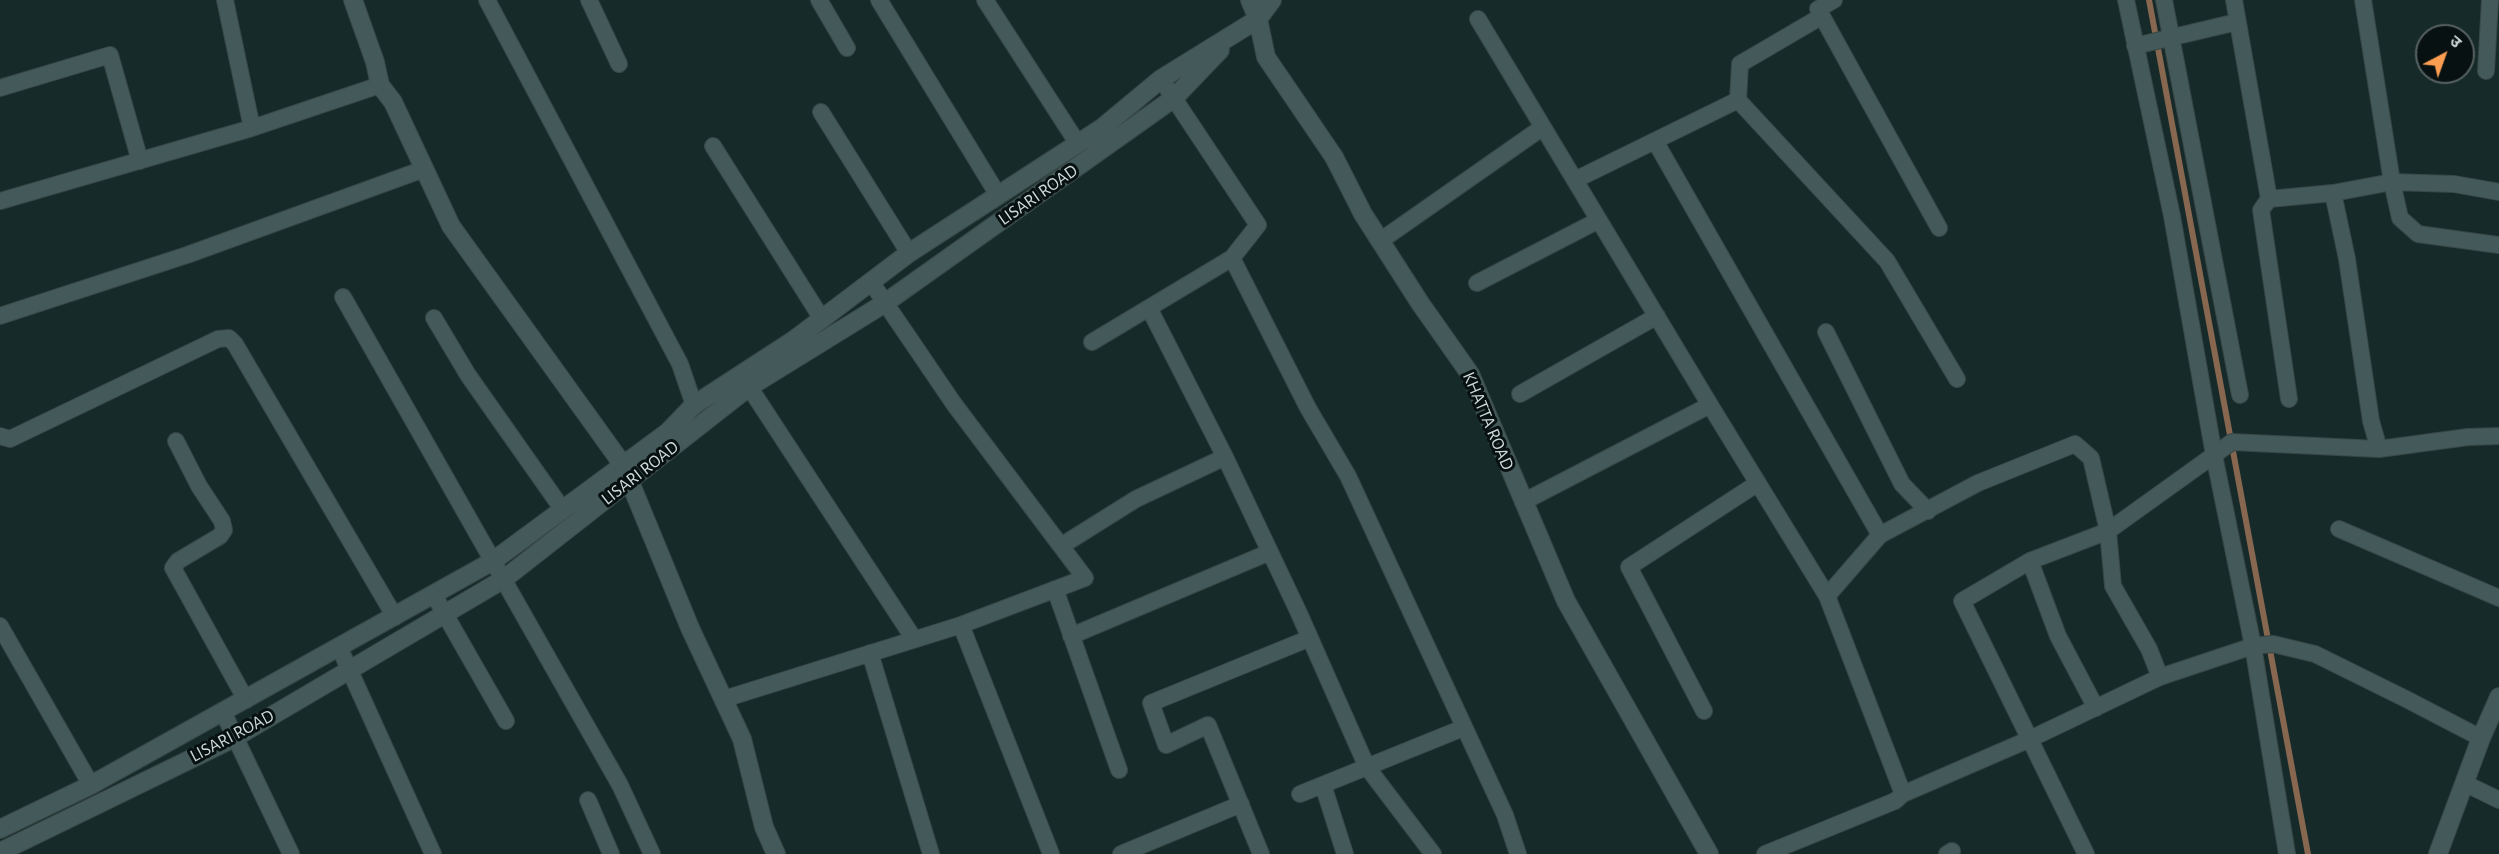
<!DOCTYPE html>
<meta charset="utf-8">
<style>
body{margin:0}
#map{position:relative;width:2499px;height:854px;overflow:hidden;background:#162a29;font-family:"Alegreya Sans","Noto Sans Devanagari",sans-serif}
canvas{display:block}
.north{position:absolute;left:2415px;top:24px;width:60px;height:60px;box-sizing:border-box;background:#081111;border:2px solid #576161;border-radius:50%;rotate:41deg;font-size:16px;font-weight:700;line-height:24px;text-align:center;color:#cedad9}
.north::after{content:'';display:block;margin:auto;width:21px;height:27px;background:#fb9e51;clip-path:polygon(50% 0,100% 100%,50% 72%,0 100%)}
</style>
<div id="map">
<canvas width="2499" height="854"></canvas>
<div class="north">उ</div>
</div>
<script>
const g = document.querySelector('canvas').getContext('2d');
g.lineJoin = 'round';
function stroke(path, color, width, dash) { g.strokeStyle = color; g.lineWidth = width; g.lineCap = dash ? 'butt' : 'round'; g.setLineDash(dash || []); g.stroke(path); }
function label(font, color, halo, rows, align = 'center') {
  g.font = font + ' "Alegreya Sans",sans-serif'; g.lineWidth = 6; g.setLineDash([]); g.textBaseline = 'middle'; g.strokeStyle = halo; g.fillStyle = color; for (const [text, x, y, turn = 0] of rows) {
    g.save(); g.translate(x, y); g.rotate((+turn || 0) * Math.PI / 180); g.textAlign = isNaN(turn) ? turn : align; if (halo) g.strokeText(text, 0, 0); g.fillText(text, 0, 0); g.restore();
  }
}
stroke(new Path2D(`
 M2149 0 2308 854`), '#87674f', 6);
const street = new Path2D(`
 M225 0 252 128
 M487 0 680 364 694 405
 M589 0 619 64
 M819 0 847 48
 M879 0 998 195
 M985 0 1078 144
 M1834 0 1818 9 1939 228
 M2126 0 2172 216 2214 455 2253 646 2287 854
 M2164 0 2240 395
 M2234 0 2269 199
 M2363 0 2392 182 2400 218 2418 234 2499 245
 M1478 19 1710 405 1523 502
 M2135 46 2237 22
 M2486 71 2490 0
 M1161 79 1258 225 1232 258
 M0 88 110 55 140 161
 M1738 100 1887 261 1957 379
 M821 112 909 253
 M1655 141 1880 535
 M713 146 822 319
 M1575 180 1738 100 1740 64 1822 16
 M2333 193 2347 259 2371 421 2379 449
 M0 201 252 128 380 85
 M1380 241 1543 127
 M871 282 954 404 1085 578 961 625 1051 854
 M1477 283 1599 220
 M343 297 620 785 652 854
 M1149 308 1225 457
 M0 316 187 255 424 169
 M434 318 468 375 563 510
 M1826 332 1902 484 1928 511
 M1092 342 1232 258 1308 408 1348 476 1505 815 1518 854
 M742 376 914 639
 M1520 394 1657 316
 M2289 399 2261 210 2269 199 2333 193 2392 182 2454 184 2499 192
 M1710 405 1827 596 1903 794
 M0 436 10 439 218 339 229 338 235 344 395 617
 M176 441 199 486 222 521 224 530 220 536 178 561 173 568 246 700
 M2339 529 2499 598
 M1061 546 1136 499 1225 457 1298 611 1367 767 1433 854
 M2030 561 2058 636 2096 708
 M1055 589 1119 770
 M434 595 506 721
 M1827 596 1880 535 1978 483 2075 444 2091 458 2108 531 2113 586 2149 649 2160 677
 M0 626 91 785
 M1071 636 1270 552
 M340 649 433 854
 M870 653 931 854
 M724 699 961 625
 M1704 711 1629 567 1758 483
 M223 712 291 854
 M2464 783 2499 800
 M1323 785 1345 854
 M1300 794 1463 728
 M588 800 611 854
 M1121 854 1241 804
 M1261 854 1208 725 1166 745 1151 703 1310 638
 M1765 854 1895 801 1903 794 2030 739 2160 677 2253 646 2273 644 2315 654 2406 699 2481 738
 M1947 854 1952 851
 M2086 854 1962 601 2030 561 2108 531 2232 442 2379 449 2468 437 2499 436`);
const secondary = new Path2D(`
 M353 0 375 62 380 85 393 102 451 226 623 465 690 628 742 739 764 827 776 854
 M1250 0 1258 19 1266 57 1334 157 1363 214 1420 303 1470 374 1566 601 1709 854
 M0 829 91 785 493 561 668 432 694 405 794 340 909 253 1102 128 1161 79 1258 19 1272 0
 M0 852 234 738 504 579 749 387 885 303 1174 98 1220 50
 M2438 854 2481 738 2499 697`);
stroke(street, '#374746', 18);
stroke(secondary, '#374746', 20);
stroke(street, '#445959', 16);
stroke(secondary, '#445959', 18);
label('18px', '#cedad9', '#081111', [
 ["LISARI ROAD",1038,195,-35],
 ["KHATTA ROAD",1488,421,67],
 ["LISARI ROAD",640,473,-38],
 ["LISARI ROAD",232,736,-28]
]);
</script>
